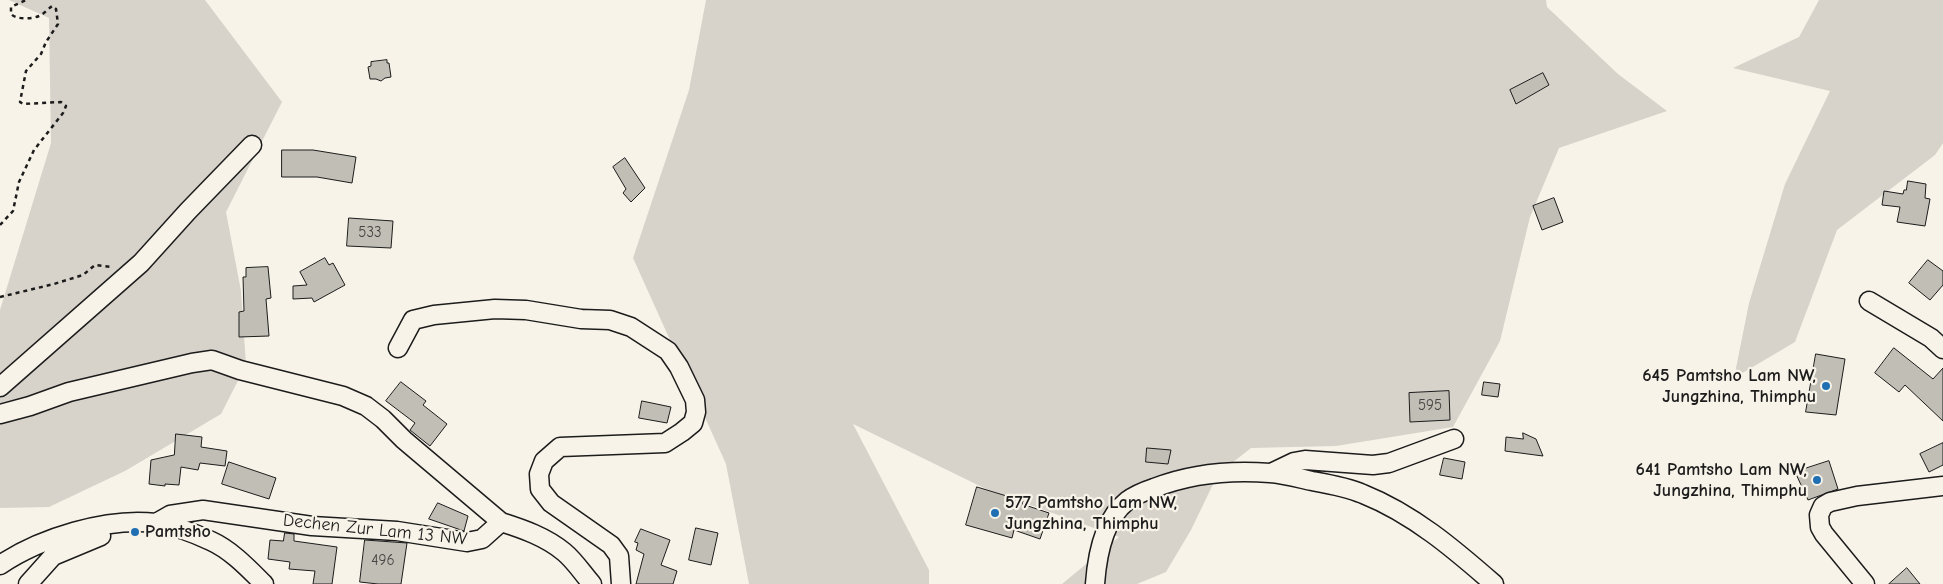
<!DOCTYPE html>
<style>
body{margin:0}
canvas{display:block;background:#f7f3e8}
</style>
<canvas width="1943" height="584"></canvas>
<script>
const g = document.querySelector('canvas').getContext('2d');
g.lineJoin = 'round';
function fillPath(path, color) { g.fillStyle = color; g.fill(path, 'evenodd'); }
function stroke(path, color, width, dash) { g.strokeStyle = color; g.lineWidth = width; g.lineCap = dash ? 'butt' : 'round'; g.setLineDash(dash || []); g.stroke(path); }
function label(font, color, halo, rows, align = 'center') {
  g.font = font + ' "Comic Neue",sans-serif'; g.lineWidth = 4.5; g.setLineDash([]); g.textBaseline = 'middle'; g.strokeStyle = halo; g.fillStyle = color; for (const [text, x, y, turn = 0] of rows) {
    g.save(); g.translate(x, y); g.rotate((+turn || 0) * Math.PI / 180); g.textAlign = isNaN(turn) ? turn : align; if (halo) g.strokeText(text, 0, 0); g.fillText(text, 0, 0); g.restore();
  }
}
fillPath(new Path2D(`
 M9 0H205L282 102 226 212 241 291 246 365 221 414 125 471 49 507 0 508V310L51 143 49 18Z
 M706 0H1546L1547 7 1618 74 1667 111 1559 148 1530 217 1500 341 1453 427 1336 446 1251 448 1218 474 1191 530 1166 572 1137 584H1062L1119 537 986 489 853 424 929 570V584H749L726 464 633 258 689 90Z
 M1819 0H1943V143L1935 155 1837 230 1795 342 1734 378 1749 303 1785 184 1830 91 1733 68 1799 37Z`), '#d7d3cb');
const building = new Path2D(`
 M387 60V63H389L391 77 385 78 381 81 376 79H370L368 67 371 66V62Z
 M1543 73 1549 85 1516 104 1510 90Z
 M282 150H313L356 157 352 183 317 177H282Z
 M625 158 645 188 631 202 623 193 626 189 613 167Z
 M1908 181 1926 184 1925 198 1930 199 1925 226 1897 222 1900 207 1882 205 1884 191 1903 194 1904 190H1906Z
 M1554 198 1563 222 1542 230 1533 206Z
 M349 218 393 221 391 248 347 246Z
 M325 258 329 265 333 263 345 285 314 302 312 298 293 299V286L307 285 300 272Z
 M1928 260 1943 271V285L1930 300 1909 283Z
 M268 267 271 298 266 299 269 336 239 337V312L244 311 243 277H246V268Z
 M1894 348 1933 379 1943 368V421L1905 385 1899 392 1875 373Z
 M1816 354 1845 359 1836 415 1806 412Z
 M401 382 426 401 423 405 447 424 430 446 410 430 415 423 386 401Z
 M1484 382 1500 384 1498 397 1482 395Z
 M1449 391 1450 420 1410 422 1409 393Z
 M642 401 671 407 667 423 639 418Z
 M1523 433 1536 439 1543 456 1505 451 1506 437 1523 439Z
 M176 434 202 437 201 447 227 451 225 466 200 463 198 470 181 467 179 485 165 484V486L149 484 151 460 174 455Z
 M1943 443V465L1929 472 1920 454Z
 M1147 448 1171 450 1168 464 1146 462Z
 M1444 458 1465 462 1462 479 1440 475Z
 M1829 461 1838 489 1808 500 1795 472Z
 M229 462 276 478 269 499 222 484Z
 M977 487 1023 501 1022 504 1049 513 1040 539 1014 530 1012 538 966 525Z
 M438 503 468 516 464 531 429 519Z
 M696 528 718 533 711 565 689 560Z
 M641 529 670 540 661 565 677 571 673 584H636L644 554 636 550 638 543 635 542Z
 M285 533 294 534V541L337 547 332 584H313L315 571 289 569 290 562 268 559 270 540 283 541Z
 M365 540 407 543 401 584H378L360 582Z
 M1907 568 1920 584H1889Z`);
fillPath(building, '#c0beb5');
stroke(building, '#1c1c1c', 1);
const street = new Path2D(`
 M1869 301 1931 338 1943 349
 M398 348 413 320 434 315 495 309 526 310 581 319 610 320 631 327 668 351 679 367 695 400 696 412 693 423 682 432 665 443 560 447 544 461 539 474 540 489 551 503 611 545 619 556 621 584
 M0 387 141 263 188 211 252 145
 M0 414 30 406 69 392 192 363 212 360 240 370 343 396 366 406 383 419 404 440 501 522 482 539 467 542 397 531 312 526 203 510 170 515 156 523
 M1271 473 1294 462 1305 460 1373 465 1389 463 1454 439
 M501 522C523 529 546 537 564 552 575 561 583 574 592 584
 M0 565C40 538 107 517 156 523 174 526 194 533 211 541 231 550 248 568 264 584
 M28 584 53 556 101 536
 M1095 584C1097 556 1103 520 1127 501 1135 495 1145 491 1154 488 1190 474 1232 470 1270 473 1284 474 1298 478 1312 481 1329 484 1347 487 1363 494 1413 514 1454 549 1494 584
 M1865 584 1824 534 1820 527 1819 515 1823 506 1830 502 1857 496 1943 486`);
stroke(street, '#1c1c1c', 21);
stroke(new Path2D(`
 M0 225 13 211 19 182 34 150 63 113 66 106 61 102 23 104 20 102 26 71 41 54 46 42 58 24 56 9 52 6C48 9 44 14 39 16 32 19 17 20 11 14V7L26 0
 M0 297 54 284 83 275 95 265 112 267`), '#1c1c1c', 2.5, [4, 4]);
stroke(street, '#f7f3e8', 18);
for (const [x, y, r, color] of [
 [1826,386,5,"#1f6fb2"],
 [1817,480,5,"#1f6fb2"],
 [995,513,5,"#1f6fb2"],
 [135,532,5,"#1f6fb2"]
]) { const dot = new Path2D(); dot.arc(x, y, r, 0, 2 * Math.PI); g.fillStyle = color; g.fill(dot); stroke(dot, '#f7f3e8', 2); }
label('15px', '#454442', null, [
 ["533",370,233],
 ["595",1430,406],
 ["496",383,561]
]);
label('bold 18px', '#1c1c1c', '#f7f3e8', [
 ["645 Pamtsho Lam NW,",1816,376],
 ["Jungzhina, Thimphu",1816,397],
 ["641 Pamtsho Lam NW,",1807,470],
 ["Jungzhina, Thimphu",1807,491],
 ["577 Pamtsho Lam NW,",1005,503,"left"],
 ["Jungzhina, Thimphu",1005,524,"left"],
 ["Pamtsho",145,532,"left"]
], 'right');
label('18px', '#1c1c1c', '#f7f3e8', [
 ["Dechen Zur Lam 13 NW",375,530,6]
]);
</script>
